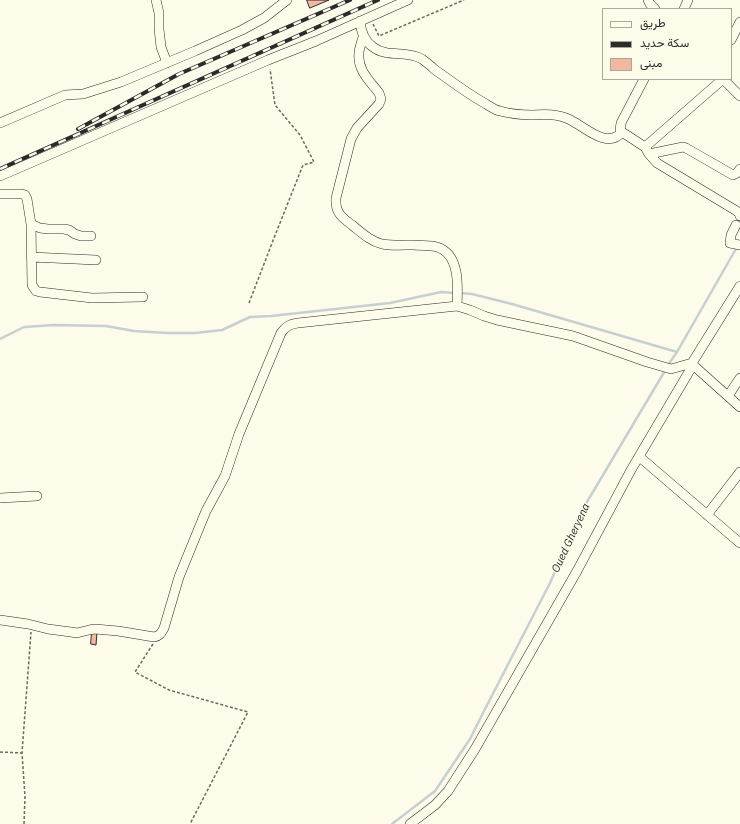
<!DOCTYPE html>
<meta charset="utf-8">
<style>
body{margin:0}
#map{position:relative;width:740px;height:824px;overflow:hidden;background:#fdfbea;font-family:"IBM Plex Sans",Vazirmatn,sans-serif}
canvas{display:block}
.legend{position:absolute;left:602px;top:8px;width:130px;height:72px;box-sizing:border-box;background:#fdfbea;border:1px solid #a9a89e;margin:0;padding:5px 7px;list-style:none;font-size:12px;color:#2b2b2b}
.legend li{display:flex;align-items:center;gap:8px;height:20px}
.legend b{width:20px;border:1px solid #a9a89e}
</style>
<div id="map">
<canvas width="740" height="824"></canvas>
<ul class="legend">
<li><b style="height:5px;background:#fdfbea"></b>طريق</li>
<li><b style="height:5px;background:#2b2b2b"></b>سكة حديد</li>
<li><b style="height:11px;background:#f2b8a0"></b>مبنى</li>
</ul>
</div>
<script>
const g = document.querySelector('canvas').getContext('2d');
g.lineJoin = 'round';
function stroke(path, color, width, dash) { g.strokeStyle = color; g.lineWidth = width; g.lineCap = dash ? 'butt' : 'round'; g.setLineDash(dash || []); g.stroke(path); }
function fillPath(path, color) { g.fillStyle = color; g.fill(path, 'evenodd'); }
function label(font, color, halo, rows, align = 'center') {
  g.font = font + ' "IBM Plex Sans",sans-serif'; g.lineWidth = 3; g.setLineDash([]); g.textBaseline = 'middle'; g.strokeStyle = halo; g.fillStyle = color; for (const [text, x, y, turn = 0] of rows) {
    g.save(); g.translate(x, y); g.rotate((+turn || 0) * Math.PI / 180); g.textAlign = isNaN(turn) ? turn : align; if (halo) g.strokeText(text, 0, 0); g.fillText(text, 0, 0); g.restore();
  }
}
stroke(new Path2D(`
 M460 293 472 294 512 304 677 352
 M0 339 24 327 54 325 106 326 134 331 167 333H195L222 330 250 317 271 316 390 303 441 292 455 293
 M668 365 677 352 737 247
 M392 824 435 791 470 739 484 711 550 583 581 512 666 369`), '#c7d0d0', 2.5);
const building = new Path2D(`
 M307 0H329L310 8Z
 M92 632H97L96 645 91 644Z`);
fillPath(building, '#f2b8a0');
stroke(building, '#2b2b2b', 1);
const minor = new Path2D(`
 M156 0 159 13V29L161 47 167 63
 M648 0 650 4 655 9
 M684 9 688 0
 M360 21C361 32 364 41 373 47 387 58 406 50 422 59 426 62 430 65 434 69 451 81 468 94 486 104 491 107 495 110 500 111 511 114 522 115 533 115 544 114 556 114 566 118 583 124 606 151 622 132
 M363 37C362 42 359 48 359 53 357 70 370 81 379 93L381 99 379 104 357 128 351 139 336 198C335 212 341 217 352 225 362 233 370 241 382 244 392 246 403 245 413 245 421 246 430 245 437 247 460 254 458 286 457 306
 M731 40 740 22
 M644 79 621 123 620 130 622 132 645 147
 M723 79 645 147 649 154 657 163 735 210 739 213 740 216
 M723 79 740 96
 M0 123 65 95 83 94 121 82 195 51 242 30 264 18 287 0
 M649 154 683 147 686 148 733 175 737 173 740 169
 M0 176 268 60 316 41 408 0
 M0 194H22L25 195 27 199 31 224 32 285 36 291 40 292 92 298 143 297
 M31 224 40 228 48 229H64L69 230 75 234 81 236H91
 M736 225 731 235 730 243 740 245
 M31 257 96 260
 M693 365 740 407
 M728 396 740 378
 M642 459 740 543
 M0 498 37 496
 M707 515 740 472
 M0 620 28 624 48 629 71 632 77 633 89 630 95 629 118 631 154 637C160 636 161 633 164 628L179 577 206 511 225 476 239 434 281 333C286 326 290 324 298 323L457 306 470 310 484 316 497 320 573 336 647 362 671 369 692 363
 M410 824 435 805 448 791 475 749 577 571 631 470 693 365 692 363 740 286`);
stroke(minor, '#2b2b2b', 10);
stroke(new Path2D(`
 M373 24 379 36 464 0
 M249 303 274 238 303 165 314 162 300 135 275 105 270 69
 M153 644 135 672 169 690 248 712 190 824
 M0 752 22 753
 M24 824 25 797 22 753 31 632`), '#6a6964', 1.5, [3, 2]);
stroke(minor, '#fdfbea', 9);
const rail = new Path2D(`
 M78 129 179 74 350 0
 M0 169 378 0`);
stroke(rail, '#2b2b2b', 4);
stroke(rail, '#fdfbea', 2.5, [8]);
label('italic 11px', '#2b2b2b', '#fdfbea', [
 ["Oued Gheryena",571,538,-65]
]);
</script>
